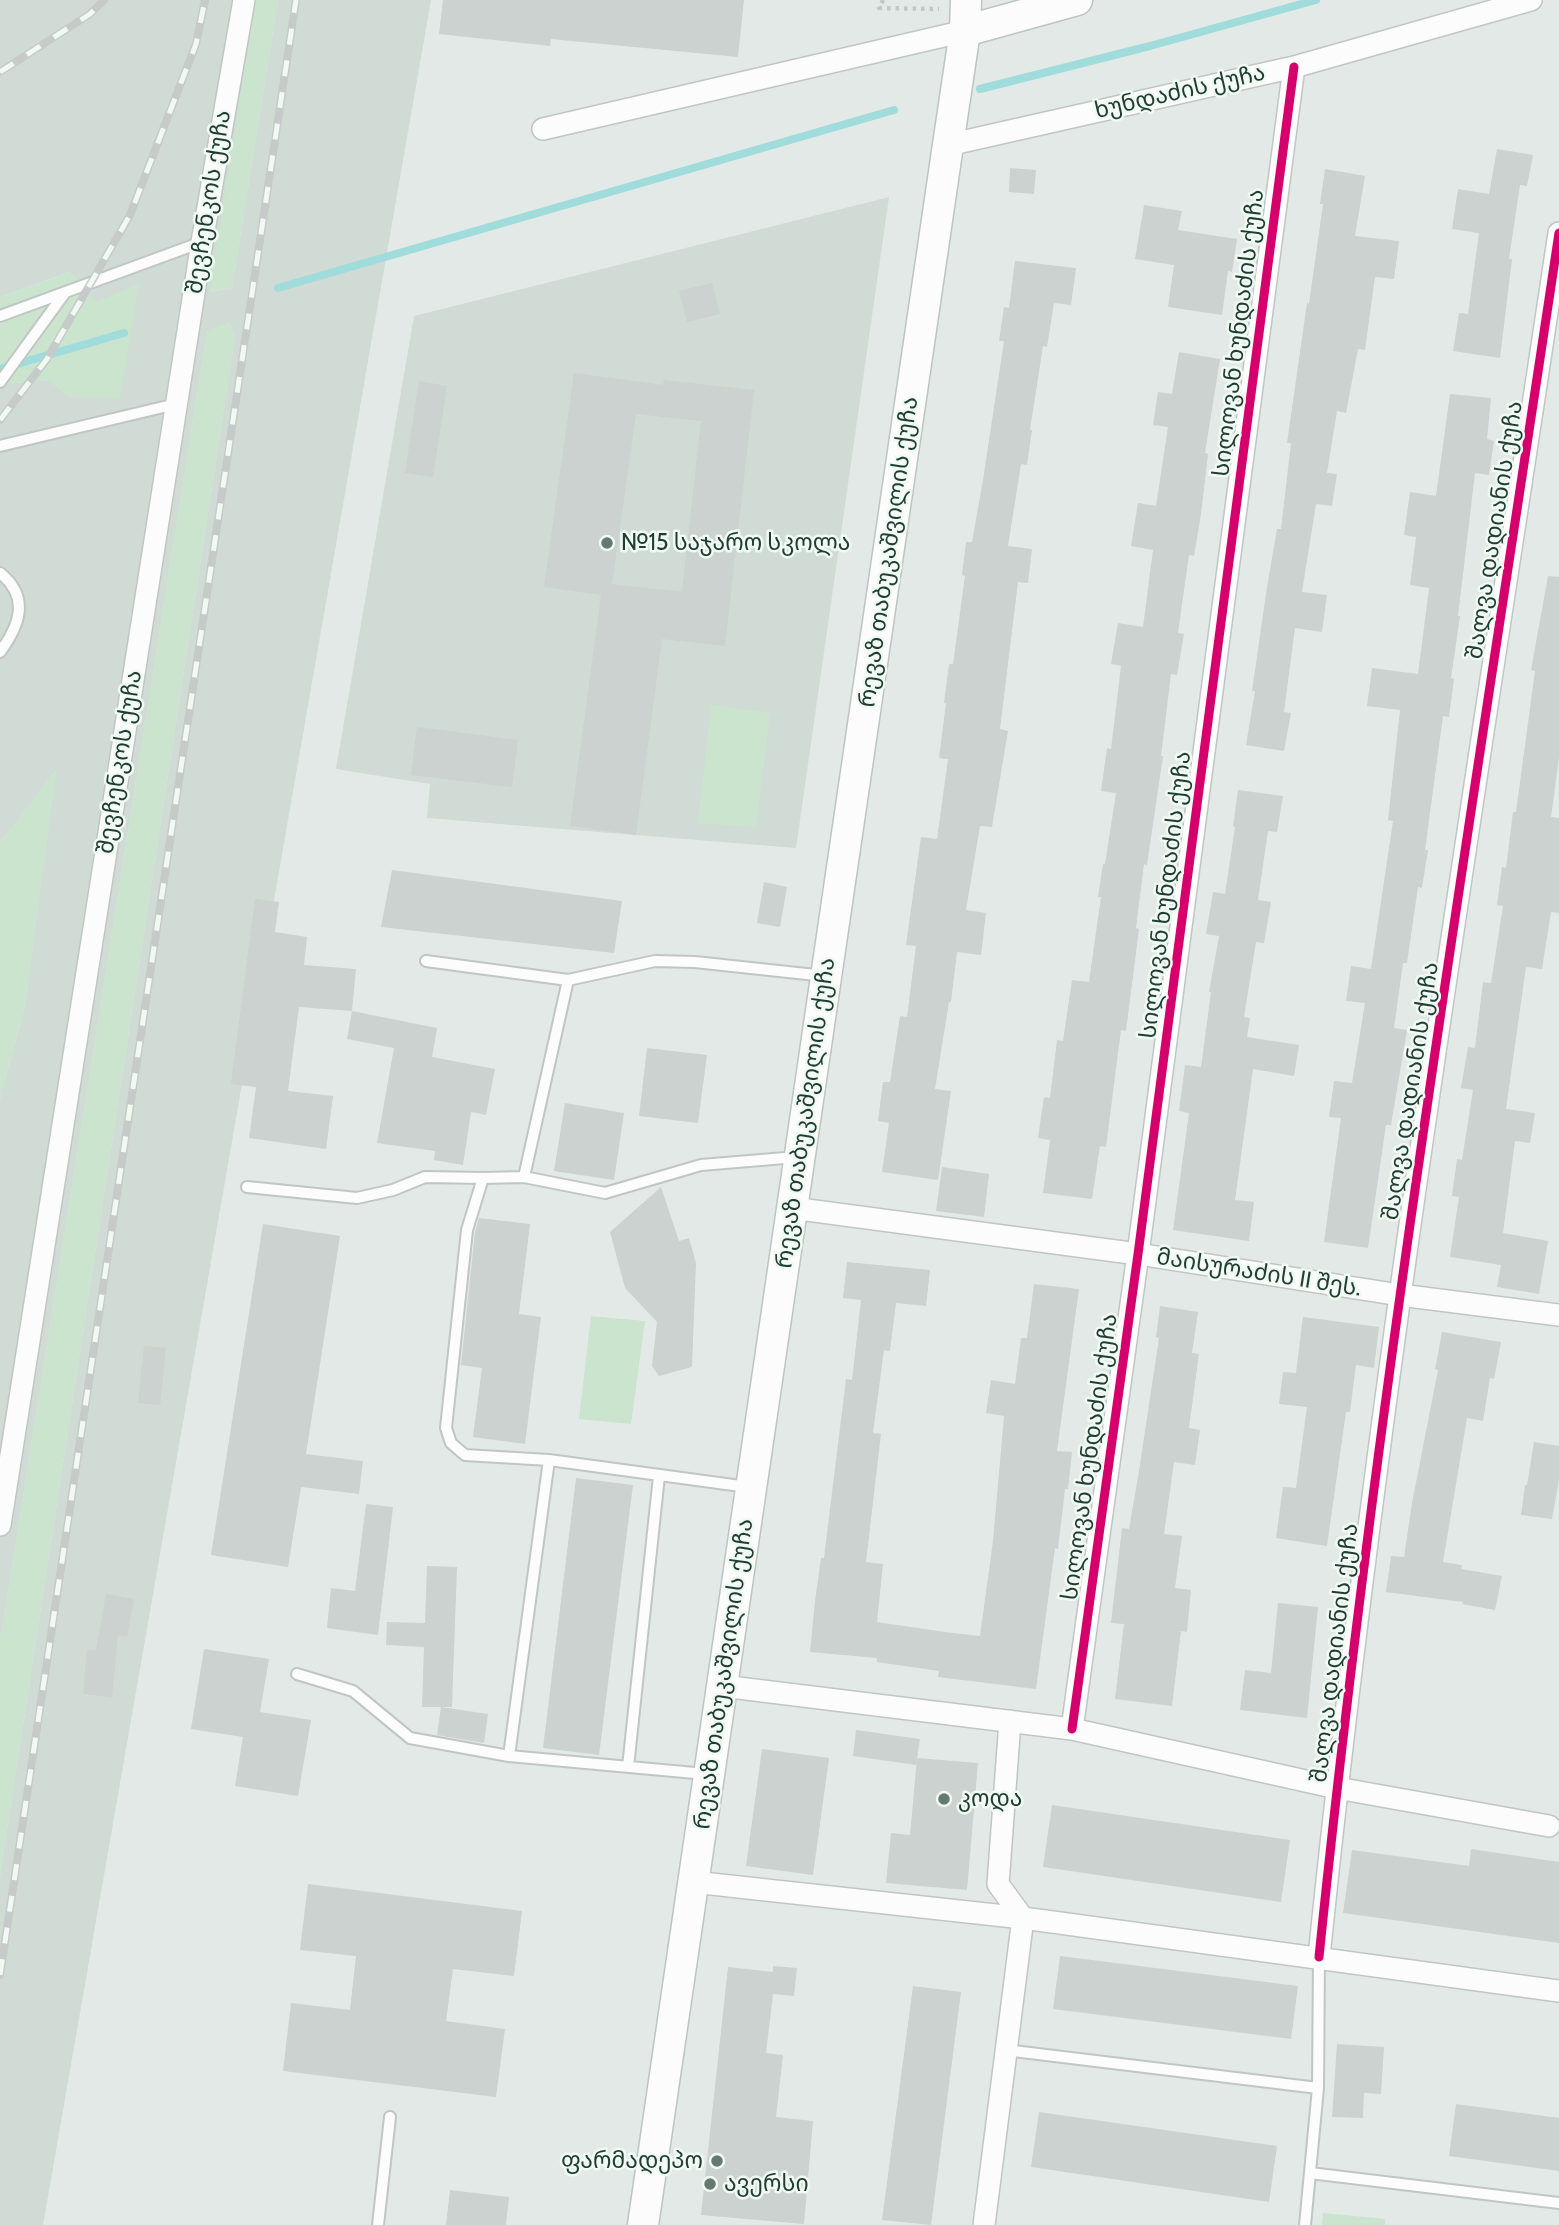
<!DOCTYPE html>
<meta charset="utf-8">
<style>
body{margin:0}
canvas{display:block;background:#e3e9e6}
</style>
<canvas width="1559" height="2225"></canvas>
<script>
const g = document.querySelector('canvas').getContext('2d');
g.lineJoin = 'round';
function fillPath(path, color) { g.fillStyle = color; g.fill(path, 'evenodd'); }
function stroke(path, color, width, dash) { g.strokeStyle = color; g.lineWidth = width; g.lineCap = dash ? 'butt' : 'round'; g.setLineDash(dash || []); g.stroke(path); }
function label(font, color, halo, rows, align = 'center') {
  g.font = font + ' Cabin,"Noto Sans Georgian",sans-serif'; g.lineWidth = 5; g.setLineDash([]); g.textBaseline = 'middle'; g.strokeStyle = halo; g.fillStyle = color; for (const [text, x, y, turn = 0] of rows) {
    g.save(); g.translate(x, y); g.rotate((+turn || 0) * Math.PI / 180); g.textAlign = isNaN(turn) ? turn : align; if (halo) g.strokeText(text, 0, 0); g.fillText(text, 0, 0); g.restore();
  }
}
fillPath(new Path2D(`
 M0 0H256L210 292 232 288 278 0H431L43 2225H0V1876L235 336 229 323 207 331 0 1643V1100L25 1005 56 770 0 843V384L49 380 70 397 138 285 96 303 70 272 0 297Z
 M889 197 796 848 427 818 430 784 336 769 414 316Z`), '#d0dbd5');
fillPath(new Path2D(`
 M256 0H278L232 288 209 292Z
 M71 272 96 302 139 284 120 398 70 397 49 380 0 384V297Z
 M229 323 235 336 0 1876V1643L207 330Z
 M711 705 770 713 756 827 698 823Z
 M57 768 25 1005 0 1100V843Z
 M591 1316 645 1321 631 1424 579 1419Z
 M1323 2213 1385 2219V2225H1322Z`), '#cbe4ce');
stroke(new Path2D(`
 M980 89 1150 46 1316 0
 M278 288 894 110
 M0 369 124 333`), '#a0dcdb', 8);
fillPath(new Path2D(`
 M443 0H744L738 57 551 39 550 46 439 34Z
 M1497 149 1533 155 1527 186 1520 185 1509 259H1512L1500 358 1453 351 1459 313 1468 314 1479 233 1452 229 1458 189 1489 194Z
 M1010 168 1036 170 1034 194 1009 192Z
 M1325 169 1365 176 1355 236 1399 241 1394 279 1375 277 1365 350 1358 349 1346 413 1337 411 1327 473 1337 474 1332 506 1316 504 1302 592 1327 595 1322 632 1295 628 1284 712 1291 713 1284 751 1246 745 1255 691H1252L1267 587 1277 529H1281L1291 443H1287L1307 303 1309 304 1323 204H1320Z
 M1144 205 1182 211 1178 230 1237 239 1232 272 1228 271 1222 315 1168 307 1174 265 1135 259Z
 M1015 261 1076 268 1071 305 1054 303 1047 347 1043 346 1030 430H1032L1027 465 1021 464 1008 546 1032 549 1028 583 1018 582 1000 729 1008 731 992 827 980 826 966 910 986 913 981 955 957 952 951 1002H949L935 1089 951 1091 938 1180 882 1172 889 1123 878 1121 883 1082H890L900 1016 907 1017 916 946 906 945 921 837 937 839 948 759 939 758 946 703H944L949 664H953L965 576 962 575 966 542H972L983 480 1004 341H999L1004 307 1009 308Z
 M712 283 720 314 687 322 679 291Z
 M1179 352 1220 359 1205 453 1208 454 1201 514 1194 556 1189 555 1178 633 1184 634 1177 675 1171 674 1161 756H1163L1147 865 1144 864 1136 928 1139 929 1126 1031 1121 1030 1106 1147 1100 1146 1092 1199 1043 1193 1050 1140 1038 1138 1044 1097 1050 1098 1057 1040 1063 1041 1072 980 1089 982 1101 897H1098L1103 864H1105L1116 793 1101 791 1107 748 1111 749 1121 666 1111 664 1118 623 1143 627 1153 550 1131 546 1138 503 1156 506 1168 427 1153 425 1158 392 1172 394Z
 M574 373 663 385 664 380 754 390 725 646 662 639 636 835 570 826 601 595 544 587ZM636 414 701 421 682 592 612 584Z
 M419 381 447 386 433 477 405 473Z
 M1450 394 1491 398 1487 439 1494 441 1489 475 1475 473 1458 616H1460L1451 678 1454 679 1449 717 1443 716 1425 850H1428L1422 888 1418 887 1407 963H1403L1394 1028 1407 1030 1391 1125H1386L1368 1248 1324 1242 1341 1118 1329 1117 1334 1081 1352 1083 1365 1003 1346 1001 1351 966 1371 969 1393 821 1388 820 1400 710 1367 706 1372 668 1418 674 1429 588 1410 585 1416 537 1404 535 1410 492 1436 496Z
 M1548 576 1559 577V758L1551 817 1559 818V913L1551 912 1542 969 1526 967 1506 1109 1535 1113 1530 1143 1515 1141 1503 1233 1548 1241 1539 1294 1497 1287 1501 1265 1450 1257 1459 1197 1452 1196 1457 1159 1462 1160 1473 1090 1461 1088 1468 1047 1475 1048 1483 982 1491 983 1503 906 1497 905 1502 867 1506 868 1513 812H1516L1535 671 1531 670Z
 M417 727 518 740 512 787 411 775Z
 M1238 790 1283 796 1277 832 1268 831 1258 900 1271 902 1264 943 1256 942 1244 1017 1250 1018 1247 1037 1299 1045 1294 1076 1253 1069 1235 1200 1254 1202 1249 1241 1173 1230 1189 1113 1179 1111 1185 1065 1201 1067 1211 992H1209L1219 936 1206 934 1213 892 1225 894 1235 827 1233 826Z
 M392 870 622 901 614 953 381 927Z
 M764 882 787 887 780 927 757 923Z
 M255 899 279 902 275 932 307 937 304 965 356 969 352 1011 299 1007 288 1091 333 1096 326 1149 249 1138 256 1087 231 1084Z
 M352 1011 437 1028 432 1057 495 1069 486 1115 471 1112 463 1165 434 1160 435 1151 377 1143 394 1048 347 1039Z
 M647 1048 707 1055 698 1123 639 1116Z
 M565 1103 624 1113 614 1180 554 1171Z
 M942 1167 989 1174 984 1217 936 1211Z
 M661 1187 679 1241 689 1238 696 1263 692 1367 659 1376 652 1366 657 1322 625 1288 610 1232Z
 M479 1218 530 1224 519 1314 541 1317 525 1444 473 1437 482 1368 461 1365 475 1232Z
 M263 1224 340 1236 306 1454 363 1461 359 1494 301 1487 288 1567 211 1555Z
 M847 1262 930 1270 926 1306 896 1303 890 1351 884 1350 873 1433 881 1434 866 1562 883 1564 877 1622 945 1632 980 1636 993 1541 1004 1416 986 1413 991 1380 1015 1384 1021 1338H1027L1034 1284 1079 1289 1057 1451 1072 1452 1068 1489H1065L1058 1549 1055 1548 1036 1689 938 1677 939 1671 877 1662V1658L810 1652 815 1601 821 1558H824L846 1379 852 1380 861 1300 843 1298Z
 M1160 1306 1198 1312 1192 1353 1199 1354 1189 1428 1200 1430 1195 1465 1174 1462 1164 1534 1182 1536 1175 1588 1191 1590 1187 1632 1181 1631 1172 1706 1115 1699 1124 1624 1111 1623 1122 1528 1129 1529 1139 1471 1159 1338 1156 1337Z
 M1303 1317 1379 1327 1374 1368 1356 1365 1350 1412H1346L1327 1546 1276 1538 1283 1487 1296 1488 1307 1407 1279 1404 1283 1372 1296 1373Z
 M1442 1332 1501 1342 1494 1379 1490 1378 1483 1421 1467 1418 1443 1562 1462 1565 1461 1569 1502 1576 1495 1610 1462 1604 1463 1602 1386 1592 1391 1556 1404 1557 1412 1503 1438 1370 1435 1369Z
 M144 1346 166 1348 160 1405 138 1403Z
 M1534 1442 1559 1446V1480L1552 1519 1521 1515 1525 1485H1527Z
 M576 1478 633 1485 599 1755 543 1748Z
 M366 1504 393 1507 378 1635 327 1628 331 1588 355 1591Z
 M427 1566 457 1567 452 1707H422L424 1647 386 1645 387 1622 425 1623Z
 M106 1594 134 1599 127 1637 118 1635 112 1697 83 1694 87 1650H96Z
 M1278 1603 1318 1607 1307 1718 1240 1710 1245 1670 1271 1673Z
 M204 1649 269 1659 260 1712 311 1720 298 1796 235 1786 243 1737 191 1729Z
 M441 1707 488 1714 484 1743 437 1735Z
 M856 1730 920 1739 916 1765 853 1756Z
 M762 1749 829 1758 813 1875 746 1866Z
 M917 1758 978 1763 967 1890 886 1883 891 1833 910 1835Z
 M1052 1805 1290 1840 1281 1902 1043 1867Z
 M1471 1849 1559 1862V1943L1343 1913 1352 1850 1469 1866Z
 M308 1884 522 1911 514 1976 453 1969 446 2021 505 2029 496 2097 283 2071 291 2003 350 2010 356 1956 300 1950Z
 M1060 1956 1298 1986 1291 2039 1053 2009Z
 M773 1966 797 1968 794 1996 773 1994 766 2053 783 2055 776 2117 813 2121 804 2224 701 2215 728 1967 773 1972Z
 M913 1986 961 1992 931 2225 882 2220Z
 M1337 2044 1384 2047 1381 2094 1364 2093 1363 2118 1332 2117Z
 M1456 2104 1559 2118V2171L1449 2156Z
 M1039 2112 1277 2146 1269 2202 1031 2167Z
 M450 2190 509 2197 506 2225H446Z`), '#cbd2cf');
const lane = new Path2D(`
 M0 316 202 242
 M0 382 64 294
 M0 446 176 404
 M0 573C30 597 20 625 0 652
 M426 961 568 980
 M797 1157 701 1165 605 1193 524 1177 568 980 655 961 695 962 825 976
 M524 1177 483 1178 467 1230 446 1428 451 1443 465 1455 549 1460 748 1487
 M247 1187 357 1198 393 1190 425 1177 483 1178
 M297 1674 353 1691 410 1738 509 1756 706 1774
 M509 1756 549 1460
 M628 1767 659 1476
 M1005 2050 1318 2088
 M1310 2173 1559 2203
 M378 2225 390 2117
 M1305 2225 1318 2088 1319 1957`);
const street = new Path2D(`
 M543 129 965 31
 M948 145 1294 67 1531 0
 M792 1208 1138 1254 1400 1295 1559 1315
 M0 1525 202 242 244 0
 M722 1686 1072 1729 1337 1788 1549 1826
 M1072 1729 1138 1254 1294 67
 M693 1882 1023 1918 1559 1991
 M1319 1957C1378 1380 1473 806 1559 233
 M984 2225 1023 1918 998 1884 1010 1721`);
const secondary = new Path2D(`
 M965 31 1077 0
 M643 2225 948 145 965 31 966 0`);
stroke(lane, '#c0c6c3', 14);
stroke(street, '#c0c6c3', 24);
stroke(secondary, '#bcc5c1', 33);
stroke(new Path2D(`
 M883 0 879 8 939 9`), '#c0cac4', 4.5, [3.5, 5]);
stroke(lane, '#fbfcfb', 10);
stroke(street, '#fbfcfb', 21);
stroke(secondary, '#fbfcfb', 30);
const rail = new Path2D(`
 M0 72 90 14 104 0
 M0 420 47 359 130 215 196 44 205 0
 M0 1975 296 0`);
stroke(rail, '#c6cbc9', 8);
stroke(rail, '#f1f9f3', 5, [16]);
stroke(new Path2D(`
 M1072 1729 1138 1254 1294 67
 M1319 1957C1378 1380 1473 806 1559 233`), '#d6006c', 9);
for (const [x, y, r, color] of [
 [607,543,7,"#647a70"],
 [944,1799,7,"#647a70"],
 [717,2161,7,"#647a70"],
 [710,2184,7,"#647a70"]
]) { const dot = new Path2D(); dot.arc(x, y, r, 0, 2 * Math.PI); g.fillStyle = color; g.fill(dot); stroke(dot, '#f1f9f3', 2.5); }
label('23px', '#1f3e31', '#f1f9f3', [
 ["ხუნდაძის ქუჩა",1180,92,-13],
 ["შევჩენკოს ქუჩა",209,202,-81],
 ["სილოვან ხუნდაძის ქუჩა",1239,333,-83],
 ["შალვა დადიანის ქუჩა",1495,530,-81],
 ["რევაზ თაბუკაშვილის ქუჩა",889,552,-82],
 ["შევჩენკოს ქუჩა",120,762,-81],
 ["სილოვან ხუნდაძის ქუჩა",1166,895,-83],
 ["შალვა დადიანის ქუჩა",1411,1091,-81],
 ["რევაზ თაბუკაშვილის ქუჩა",806,1113,-82],
 ["მაისურაძის II შეს.",1259,1273,9],
 ["სილოვან ხუნდაძის ქუჩა",1090,1457,-82],
 ["შალვა დადიანის ქუჩა",1335,1653,-83],
 ["რევაზ თაბუკაშვილის ქუჩა",724,1674,-82]
]);
label('23px', '#1f3e31', '#f1f9f3', [
 ["№15 საჯარო სკოლა",621,543],
 ["კოდა",958,1799],
 ["ფარმადეპო",703,2161,"right"],
 ["ავერსი",724,2184]
], 'left');
</script>
